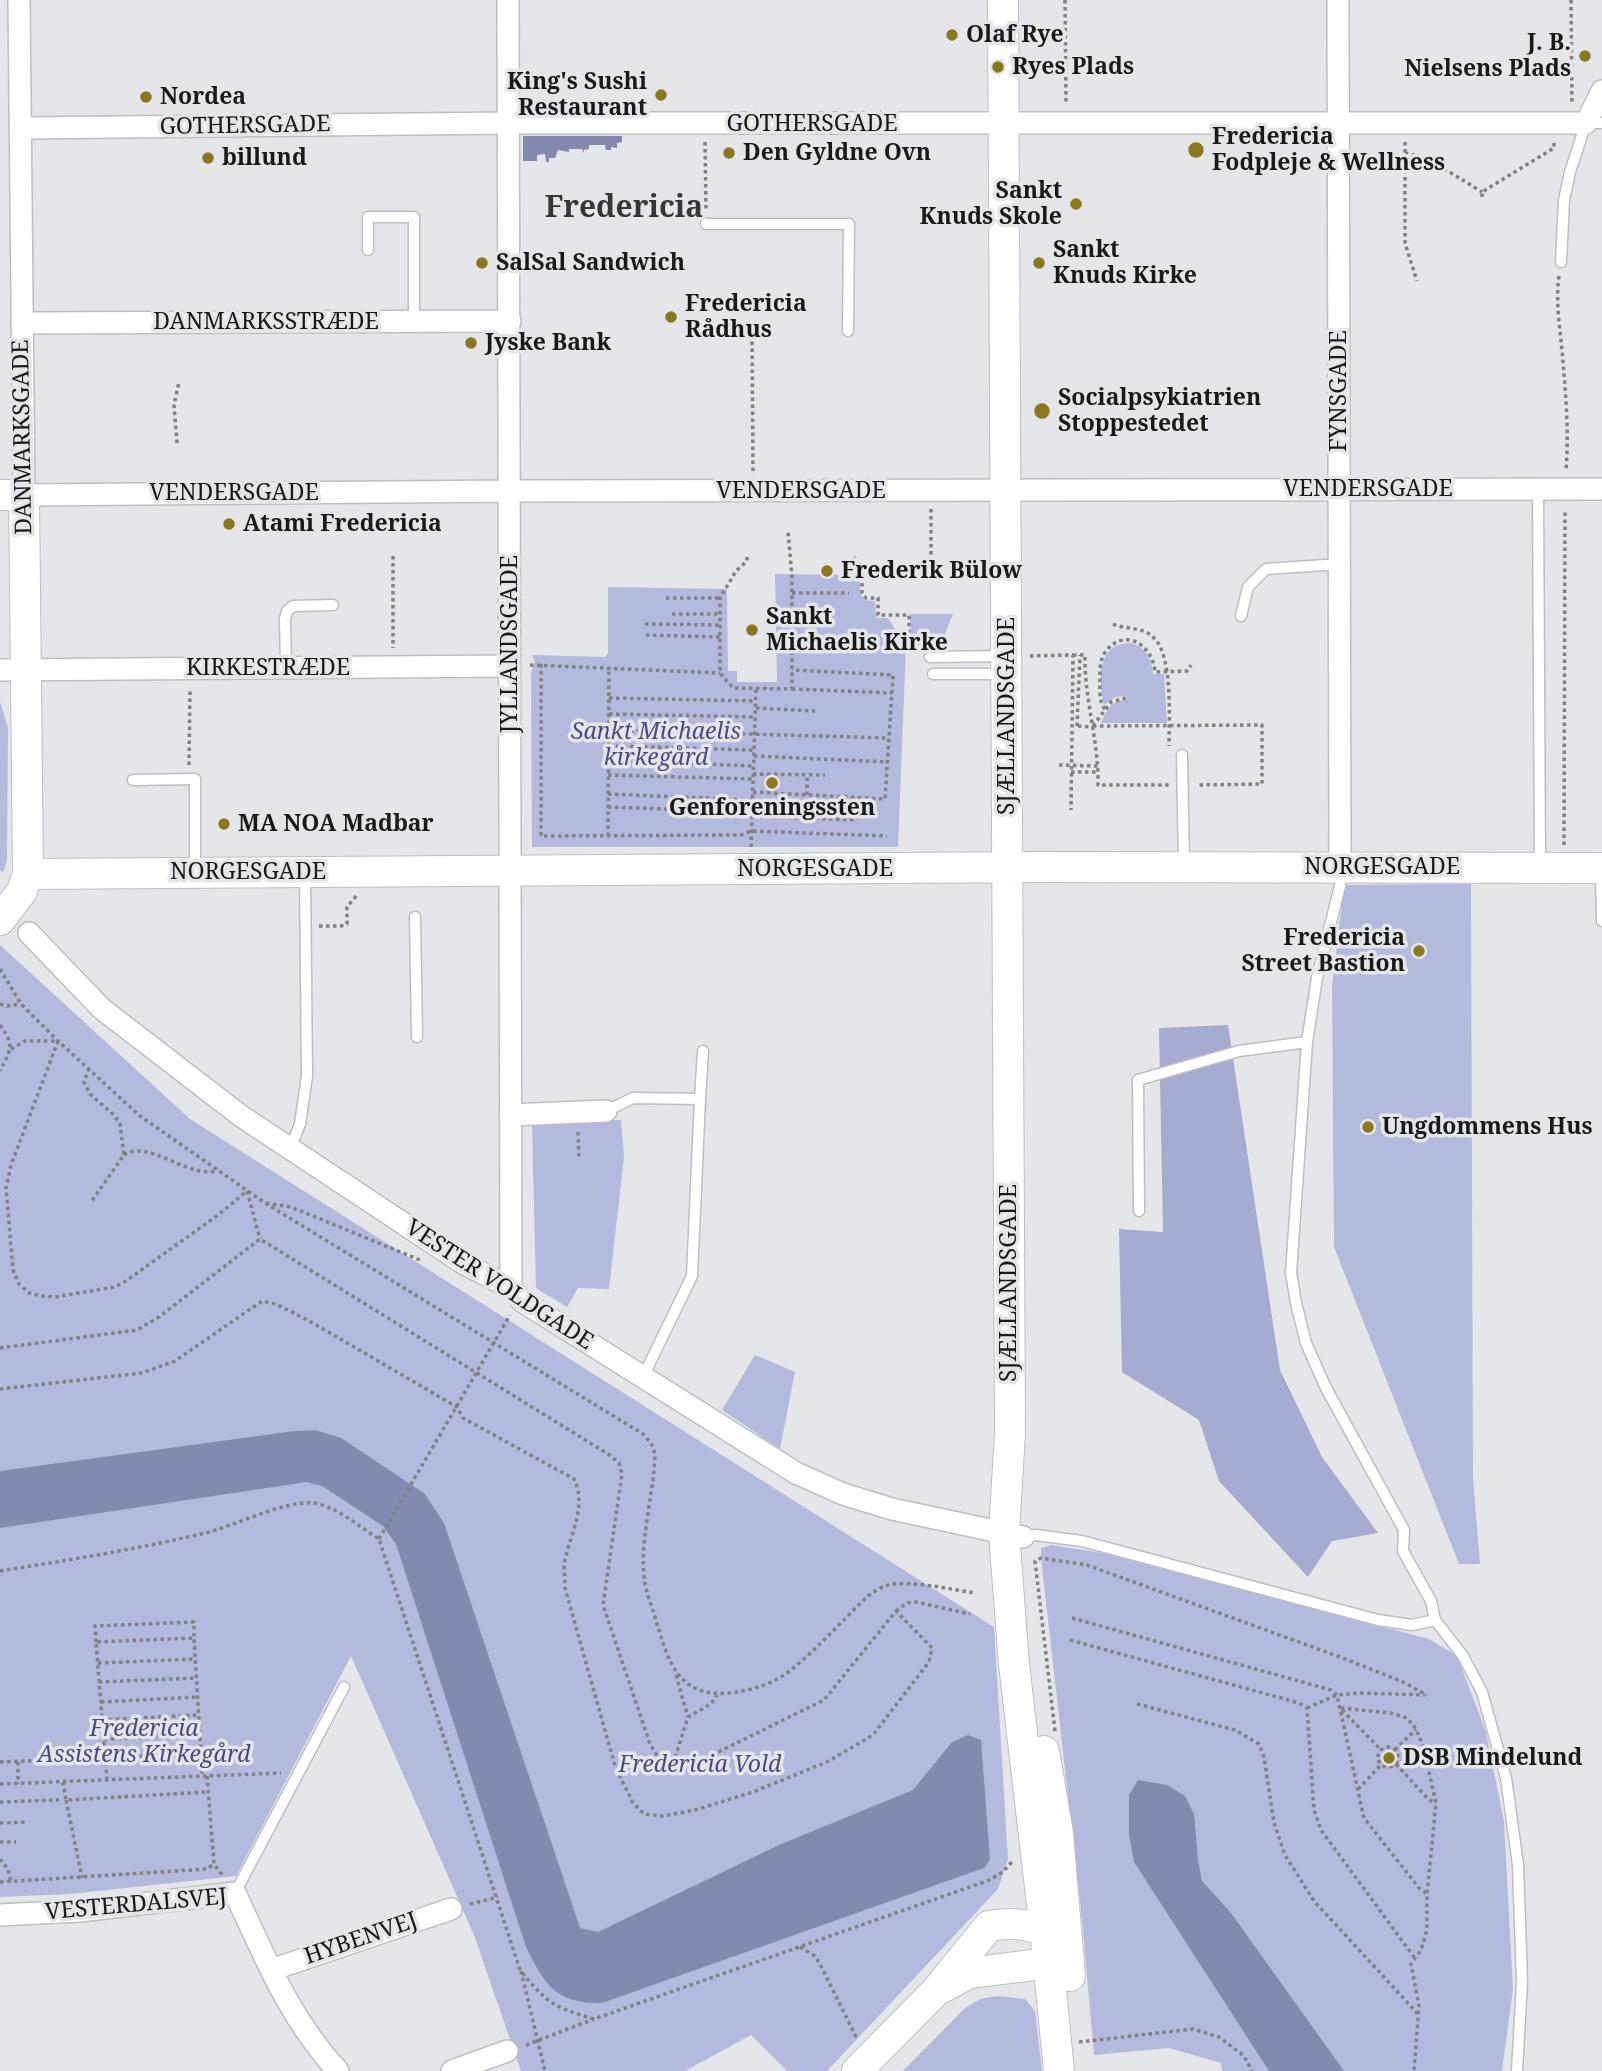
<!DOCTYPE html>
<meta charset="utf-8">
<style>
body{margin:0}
canvas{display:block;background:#e5e6e9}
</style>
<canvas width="1602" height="2071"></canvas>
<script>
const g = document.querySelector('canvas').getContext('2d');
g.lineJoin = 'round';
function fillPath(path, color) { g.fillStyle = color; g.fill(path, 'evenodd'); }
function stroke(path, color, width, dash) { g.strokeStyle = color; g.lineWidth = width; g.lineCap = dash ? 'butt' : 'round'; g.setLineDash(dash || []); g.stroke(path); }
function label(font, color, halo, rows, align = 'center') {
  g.font = font + ' "Noto Serif",serif'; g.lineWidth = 7; g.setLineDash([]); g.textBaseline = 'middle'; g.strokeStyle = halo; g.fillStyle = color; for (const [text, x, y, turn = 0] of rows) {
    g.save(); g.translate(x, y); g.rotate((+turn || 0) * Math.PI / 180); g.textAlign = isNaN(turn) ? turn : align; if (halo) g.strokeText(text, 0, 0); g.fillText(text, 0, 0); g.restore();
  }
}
fillPath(new Path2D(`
 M775 574 860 575V594L866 600 875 601 876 618H888L906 646 898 847H532L531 673 535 662 532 655 605 657 608 653V587L727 589 728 671H737V682H777Z
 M910 614H953L942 641 911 642Z
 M1130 643C1146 647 1152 658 1153 674H1164L1167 723H1101C1109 707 1109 702 1127 699V696L1115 697 1104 705C1098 680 1097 643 1130 643Z
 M0 702 8 727 7 860 3 873 0 870Z
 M1471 884 1473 1478 1480 1564H1459L1334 1247 1332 986 1344 885Z
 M0 945 190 1119 994 1627 1008 1859 998 1889 827 2071H787L751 2035 685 2071H521L474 1935 351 1656 236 1876 70 1894 0 1897Z
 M593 1120H621L624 1157 609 1289 578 1288 567 1307 536 1288 532 1125Z
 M755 1355 795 1372 780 1449 722 1410Z
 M1051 1545 1103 1553 1429 1639 1457 1656 1486 1732 1504 1822 1513 1989 1502 2071H1222L1221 2063 1169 2048 1094 2055 1082 1919 1041 1558V1548Z
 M998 1996 1025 1999 1035 2011 1042 2071H903L965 2008 980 1999Z`), '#b4bade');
fillPath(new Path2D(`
 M1228 1025 1280 1370 1322 1457 1378 1533 1332 1541 1308 1577 1219 1481 1199 1420 1122 1372 1119 1229 1163 1232 1159 1028Z`), '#a5abd1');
fillPath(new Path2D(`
 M523 136H622V142L617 143V148L611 147V150H606L605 145H589V149L584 150V153L582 149H569V152L558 150 555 158H549V162H546L545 154 537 155V161H523Z
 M315 1430 341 1438 425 1494 444 1523 580 1928 598 1932 779 1845 913 1790 952 1742 968 1735 981 1740 990 1860 984 1868 602 2003C556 2004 545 1985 526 1947L396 1544 383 1526 322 1486 307 1482 0 1528V1471L295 1431Z
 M1138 1780 1167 1785 1185 1796 1194 1814 1198 1860 1202 1881 1231 1913 1344 2071H1269L1134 1862 1129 1835V1795Z`), '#848aaf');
const lane = new Path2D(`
 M706 224H849L848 331
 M368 250V217H414V321
 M1561 262 1564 200 1570 172 1586 123H1602
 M1538 489 1540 865
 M1241 616 1248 587 1266 569 1340 564
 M930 657 1005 656
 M286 668 285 619 287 611 293 606 333 605
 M933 674H1003
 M1182 755 1184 864
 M133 780 195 779V869
 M1340 869V886L1317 978 1307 1042 1291 1273 1296 1303 1306 1343 1326 1388 1404 1530 1403 1551 1431 1601 1435 1620 1463 1656 1482 1692 1506 1778 1518 1865 1522 1982 1517 2071
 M1601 871 1602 921
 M415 917 417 1037
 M700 1099 703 1051
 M606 1111 633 1098 700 1099 692 1276 643 1377
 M290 1149 300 1124 307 1076 305 874
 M1139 1211 1138 1080 1239 1051 1307 1042
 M1023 1537 1036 1535 1082 1541 1378 1620 1412 1625 1435 1620
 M235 1893 344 1687`);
const street = new Path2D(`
 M19 0 24 495 510 491 1602 489
 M508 0 511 1288
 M1338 0 1340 867
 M21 128 509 123H1586L1602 91
 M22 323 510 321
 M0 670 509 666
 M29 933 102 1009 241 1116 463 1263 511 1288 522 1301 796 1473 843 1494 892 1509 1023 1537
 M510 1115 606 1111
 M0 1915 80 1911 235 1893C264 1955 290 2020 338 2071
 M271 1970 451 1909
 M452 2071 507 2051`);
const secondary = new Path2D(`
 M1003 0 1010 1433 1004 1533 1014 1664 1045 1930 1059 2071
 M0 495H24L28 874 22 891 0 920
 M28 874 1037 867 1602 868
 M1044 1751 1058 1833 1070 1976
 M942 1988 969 1973 1049 1963 1061 1949
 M857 2071 936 1991 989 1926C1016 1921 1037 1925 1061 1939`);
stroke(lane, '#bdbec1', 13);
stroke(street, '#bdbec1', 24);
stroke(secondary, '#bdbec1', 32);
stroke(new Path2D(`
 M1065 0 1066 104
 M1571 0 1572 104
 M705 142 706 211
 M1405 142V243L1417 281
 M1405 153C1425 155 1464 181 1482 192
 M1482 197V192L1554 148V141
 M1559 276C1555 305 1561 333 1563 362 1566 397 1569 435 1566 470
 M177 443 174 405 179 382
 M753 471 752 333 759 332
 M931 509V574
 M393 556V648
 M747 557V561L736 571 720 598V673L733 688 792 689V577L788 531
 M854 557 862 573V593L866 598H878V615H909V643H925
 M792 593H849
 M666 598H720
 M672 614H719
 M645 624 720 625
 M1113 624C1126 630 1143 626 1154 638 1173 656 1169 720 1169 746
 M646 635 720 637
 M1073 655H1085C1084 699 1099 741 1098 785H1169
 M1030 656 1073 655 1071 810
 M541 664V836L741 835 751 831 887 836
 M530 665 720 673
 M792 689 892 693
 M609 698 756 701
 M756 708 815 711
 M1105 709C1099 702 1100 692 1100 683 1100 672 1099 660 1106 651 1125 627 1153 645 1155 672L1187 671 1191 665
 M609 714 755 717
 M1077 726 1080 655
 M1078 726 1093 727
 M1093 726 1262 725V784L1198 785
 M1093 726 1111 702 1126 698
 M609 730 889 738
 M609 746 753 750
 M754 756 888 762
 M608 760 753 766
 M189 765 190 689
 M1059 765 1098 766
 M1071 772H1099
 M753 774 825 775
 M608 775 753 779
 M753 792 885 799 893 675 792 670
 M608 794 752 800
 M807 795V775
 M608 807 752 812
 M752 816 855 820
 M608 836 609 667
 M1564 845 1565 509
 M751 847 756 688
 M319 926H341L347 924V907L358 894
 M0 969 21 1004 58 1041 140 1116 265 1203 643 1434 651 1443 655 1454C654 1494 640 1537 644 1576 645 1590 651 1604 655 1617 669 1665 679 1701 737 1692 756 1689 776 1682 791 1670 818 1648 843 1620 868 1596 876 1591 883 1585 893 1584 919 1582 949 1589 975 1593
 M0 1004 7 1006 21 1004
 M0 1025C15 1046 11 1049 0 1071
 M11 1049 25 1041H58L11 1165 6 1188 13 1270 19 1284 29 1293 41 1296 55 1297 115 1287 126 1281 218 1215 247 1191 260 1239
 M89 1068 84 1082 90 1094 114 1115 120 1124 124 1155 91 1202
 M578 1132 579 1158
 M124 1155C147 1138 192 1181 218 1170
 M266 1203 291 1207 420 1260
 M0 1348 137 1330 159 1317 260 1239 608 1454 619 1463 622 1474 603 1605 650 1744 659 1759 673 1764 704 1759 824 1700 896 1611 932 1648 929 1662 873 1735 827 1762 753 1792 695 1810 663 1816 644 1814 633 1803 615 1766 565 1588C565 1578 563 1569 565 1560 571 1533 587 1505 574 1479L463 1418 457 1407 313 1323 276 1304 262 1301 175 1361 142 1373 0 1389
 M379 1539 510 1315
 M0 1571C69 1560 138 1549 205 1533 235 1526 285 1500 313 1503 336 1506 360 1527 379 1539L520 1970C547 2003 553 2007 594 2019L984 1882C996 1877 1006 1871 1013 1860
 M896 1611 907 1603 916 1602 970 1614
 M1072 1618 1331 1690 1337 1695 1364 1818 1419 1888 1427 1894
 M1070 1640 1299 1703 1307 1708 1314 1810 1321 1830 1414 1957
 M96 1642 95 1626 194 1622V1638
 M98 1663 195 1659
 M676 1675 688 1717
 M99 1682 196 1678
 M101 1702 196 1697
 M1137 1704 1235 1730 1259 1744 1264 1757 1274 1823 1285 1855 1314 1901 1418 2014
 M1307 1708 1337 1695 1360 1693 1425 1695
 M1341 1708 1391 1713 1407 1718 1416 1729 1423 1746 1436 1803 1427 1894V1930L1421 1950 1411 1964 1419 2006 1414 2071
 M1342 1710 1380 1749
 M102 1720 198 1715
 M1055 1731 1035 1561 1041 1558 1087 1565 1340 1657 1403 1682 1427 1695
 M104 1739 199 1736
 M1378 1757a10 10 0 1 1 20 0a10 10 0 1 1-20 0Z
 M1395 1750 1416 1729
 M0 1762 201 1754 202 1775
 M18 1762V1784
 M673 1764 688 1717 711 1704 717 1695
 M1396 1764 1429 1800 1436 1803
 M207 1776 214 1864 223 1876
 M107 1780 96 1642 194 1638 201 1754
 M63 1782 66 1800 208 1792
 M0 1784 281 1773
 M1358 1789 1382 1764
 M66 1800 82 1878
 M0 1802 59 1800
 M0 1823 28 1822
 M0 1842H16
 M0 1859 8 1869 11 1882
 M0 1882 207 1869 214 1864
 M470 1904 498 1897
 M800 1947 815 1956 821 1966 857 2039
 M521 1971 545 2071
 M1079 2042 1193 2029 1219 2037 1244 2056 1252 2071
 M526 2045 594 2019`), '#818183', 3.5, [3.5, 3.5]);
stroke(lane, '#fff', 10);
stroke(street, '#fff', 21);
stroke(secondary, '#fff', 30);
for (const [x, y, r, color] of [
 [952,35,7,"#89781d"],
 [1585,56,7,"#89781d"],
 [998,67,7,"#89781d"],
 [661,95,7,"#89781d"],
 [146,97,7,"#89781d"],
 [1196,150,9,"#89781d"],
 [729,153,7,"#89781d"],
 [208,158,7,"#89781d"],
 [1076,204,7,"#89781d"],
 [482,263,7,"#89781d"],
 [1039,263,7,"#89781d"],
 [671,317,7,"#89781d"],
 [471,343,7,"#89781d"],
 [1042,411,9,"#89781d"],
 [229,524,7,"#89781d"],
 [827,571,7,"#89781d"],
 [752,630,7,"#89781d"],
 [772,783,7,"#89781d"],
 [224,824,7,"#89781d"],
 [1419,951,7,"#89781d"],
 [1368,1127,7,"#89781d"],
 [1389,1758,7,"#89781d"]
]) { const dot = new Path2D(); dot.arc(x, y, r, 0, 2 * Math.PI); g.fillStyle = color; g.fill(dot); stroke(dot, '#e5e6e9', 2.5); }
label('bold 23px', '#19191a', '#e5e6e9', [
 ["Olaf Rye",966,35],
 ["J. B.",1571,43,"right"],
 ["Nielsens Plads",1571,69,"right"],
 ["Ryes Plads",1012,67],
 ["King's Sushi",647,82,"right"],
 ["Restaurant",647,108,"right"],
 ["Nordea",160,97],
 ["Fredericia",1212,137],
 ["Fodpleje & Wellness",1212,163],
 ["Den Gyldne Ovn",743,153],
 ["billund",222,158],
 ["Sankt",1062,191,"right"],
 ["Knuds Skole",1062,217,"right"],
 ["Sankt",1053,250],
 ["Knuds Kirke",1053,276],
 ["SalSal Sandwich",496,263],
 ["Fredericia",685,304],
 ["Rådhus",685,330],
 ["Jyske Bank",485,343],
 ["Socialpsykiatrien",1058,398],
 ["Stoppestedet",1058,424],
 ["Atami Fredericia",243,524],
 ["Frederik Bülow",841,571],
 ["Sankt",766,617],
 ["Michaelis Kirke",766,643],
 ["Genforeningssten",772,808,"center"],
 ["MA NOA Madbar",238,824],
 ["Fredericia",1405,938,"right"],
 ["Street Bastion",1405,964,"right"],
 ["Ungdommens Hus",1382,1127],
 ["DSB Mindelund",1403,1758]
], 'left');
label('23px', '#19191a', '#e5e6e9', [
 ["GOTHERSGADE",812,124],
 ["GOTHERSGADE",245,126,-1],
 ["DANMARKSSTRÆDE",266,322],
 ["FYNSGADE",1339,391,-90],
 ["DANMARKSGADE",23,437,-91],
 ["VENDERSGADE",1368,489],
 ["VENDERSGADE",801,491],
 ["VENDERSGADE",234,493],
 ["JYLLANDSGADE",510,644,-90],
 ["KIRKESTRÆDE",268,668],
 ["SJÆLLANDSGADE",1007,716,-90],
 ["NORGESGADE",1382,867],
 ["NORGESGADE",815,869],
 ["NORGESGADE",248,872],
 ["SJÆLLANDSGADE",1009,1283,-90],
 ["VESTER VOLDGADE",499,1285,33],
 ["VESTERDALSVEJ",136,1905,-5],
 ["HYBENVEJ",361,1939,-19]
]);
label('italic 23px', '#484c81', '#e5e6e9', [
 ["Sankt Michaelis",656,732],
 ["kirkegård",656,758],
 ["Fredericia",144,1729],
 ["Assistens Kirkegård",144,1755],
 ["Fredericia Vold",700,1765]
]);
label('bold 30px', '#363639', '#e5e6e9', [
 ["Fredericia",624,208]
]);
</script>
